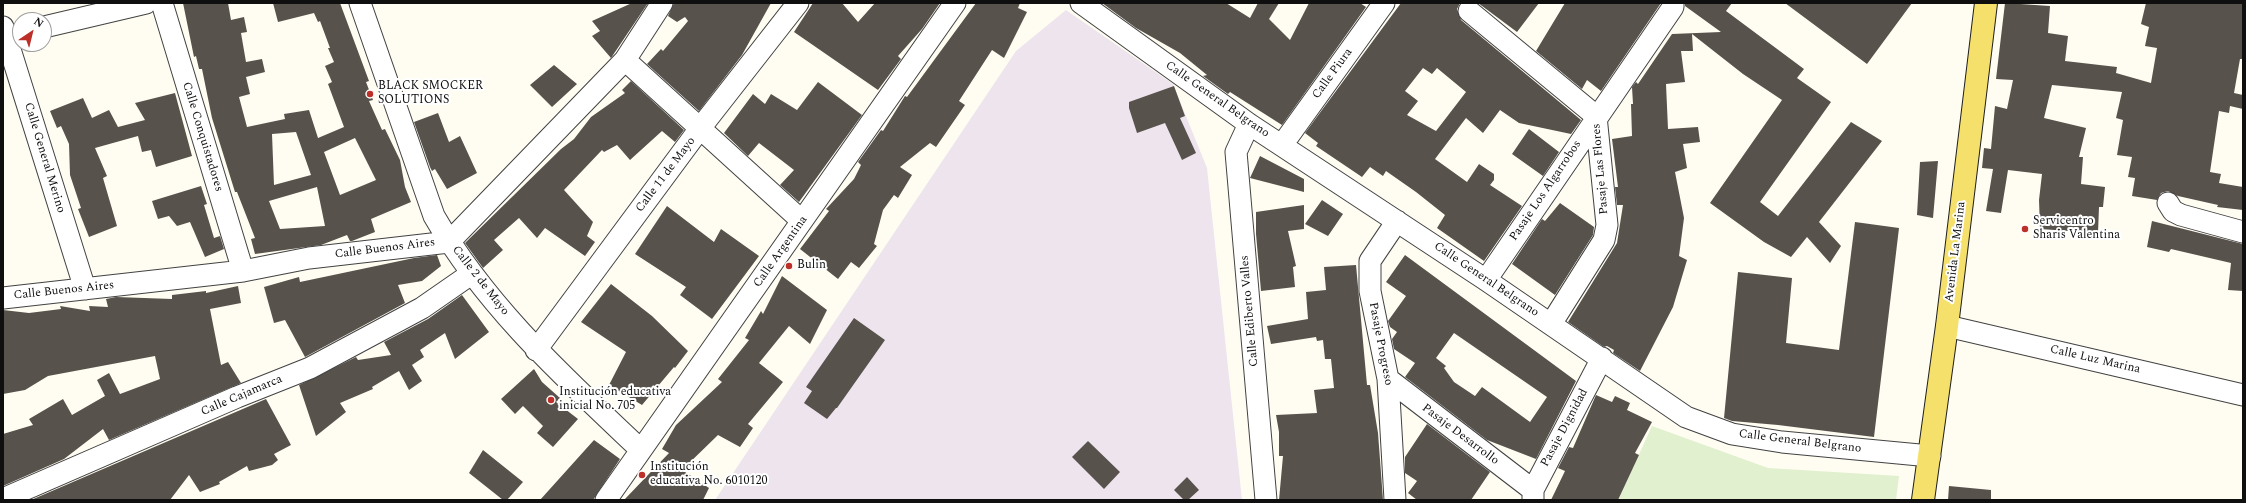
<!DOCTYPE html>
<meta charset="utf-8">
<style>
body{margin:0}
#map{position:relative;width:2246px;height:503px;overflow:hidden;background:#fffdf2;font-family:Spectral,serif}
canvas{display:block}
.frame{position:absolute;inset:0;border:4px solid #0f0f0f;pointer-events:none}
.north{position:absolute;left:12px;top:12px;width:40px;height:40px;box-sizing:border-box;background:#fff;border:1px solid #9f9f9f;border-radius:50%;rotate:35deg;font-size:11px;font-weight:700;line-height:16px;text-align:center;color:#0f0f0f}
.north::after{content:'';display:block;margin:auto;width:14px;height:18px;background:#bd302a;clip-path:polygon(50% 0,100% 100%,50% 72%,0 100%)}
</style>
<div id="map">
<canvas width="2246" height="503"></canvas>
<div class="frame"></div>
<div class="north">N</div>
</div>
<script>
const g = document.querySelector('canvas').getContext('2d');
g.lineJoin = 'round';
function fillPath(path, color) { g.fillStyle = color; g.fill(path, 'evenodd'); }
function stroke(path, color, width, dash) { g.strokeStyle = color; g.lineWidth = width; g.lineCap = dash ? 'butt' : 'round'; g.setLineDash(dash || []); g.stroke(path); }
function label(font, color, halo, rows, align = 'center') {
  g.font = font + ' Spectral,serif'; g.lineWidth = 4; g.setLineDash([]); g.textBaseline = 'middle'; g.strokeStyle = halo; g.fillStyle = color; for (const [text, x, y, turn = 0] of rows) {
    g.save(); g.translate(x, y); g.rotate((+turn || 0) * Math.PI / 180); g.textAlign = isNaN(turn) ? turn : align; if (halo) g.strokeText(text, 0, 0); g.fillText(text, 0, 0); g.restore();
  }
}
fillPath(new Path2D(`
 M1066 10 1173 84 1207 168 1242 500H715L1016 51Z`), '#ede4ee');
fillPath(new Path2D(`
 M1652 426 1768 468 1899 476 1896 500H1618Z`), '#e1f0ce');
fillPath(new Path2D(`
 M183 3H228L231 20 244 17 247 32 241 33 246 62 262 59 265 72 246 77 250 94 239 97 247 127 285 119 284 114 309 110 318 138 344 127 328 84 332 82 325 66 334 62 328 48H330L320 21 318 22 314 13 278 22 273 3H340L369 81 366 82 373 100 369 101 382 130 385 129 400 160 405 187 411 202 371 219 375 232 352 241H350L347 235 321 245 255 254 251 239 255 238 237 192H235L212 118 202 69H199L196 56 194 57ZM296 132 311 175 274 185 272 134ZM355 138 376 180 340 195 324 152ZM317 187 325 226 280 229 269 201Z
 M632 3H648L611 58 592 36 600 31 592 21Z
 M674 3H771L742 55 699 111 647 64 661 49 663 51 688 21 685 17 677 22 668 16Z
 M813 3H842L858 22 875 3H940L922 29 898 56 901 59 878 90 794 32Z
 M976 3H1020L1018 8 1027 12 1004 58 992 50 959 101 965 105 936 147 930 143 900 167 912 175 898 198 894 195 883 210 874 244 877 246 859 268 851 262 838 279 800 249 829 211 826 209 854 179 861 165 858 162 881 130 883 131 905 96 907 97Z
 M1102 3H1226L1250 18 1258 3H1279L1269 19 1290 40 1309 3H1360L1366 7 1282 125 1230 92 1228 94 1203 76 1207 75 1180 53 1136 28Z
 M1401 3H1460L1457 9 1461 20 1581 120 1571 134 1519 123 1500 110 1483 133 1466 118 1435 159 1467 182 1479 164 1494 174V180L1490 185 1522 206 1484 261 1437 228 1445 215 1416 192 1386 171 1383 176 1370 167 1362 177 1316 146 1318 143 1305 133ZM1423 68 1432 74 1437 68 1466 92 1436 131 1407 115 1418 101 1405 91Z
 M1478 3H1539L1517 32Z
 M1565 3H1661L1601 91 1587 80 1582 89 1536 51Z
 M1685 3H1732L1726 11 1804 69 1797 78 1831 102 1760 202 1778 216 1851 122 1882 141 1819 222 1841 246 1830 263 1807 237 1791 257 1764 242 1710 203 1782 100 1743 74 1692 34 1693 51H1681L1685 82 1666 84 1668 129 1698 127 1700 142 1683 144 1687 168 1675 172 1684 218 1679 256 1687 260 1673 307 1640 371 1613 353 1614 350 1607 346 1604 347 1568 322 1617 243 1623 205H1617L1615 187H1618L1612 139 1632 136 1631 104H1633L1632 87 1636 82 1638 84 1672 34 1721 32 1685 6Z
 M1785 3H1912L1867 64Z
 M2005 3 2050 6 2048 33 2068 36 2065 61 2117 67 2116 73 2151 83 2157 48 2145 46 2149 27 2141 24 2146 3H2243V59H2240L2234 93 2243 95V109L2230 106 2229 113 2219 111 2210 172 2221 174 2219 183 2243 187V210L2217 207 2218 205 2178 196 2168 191 2161 193 2157 200 2132 196 2135 178 2128 177 2132 157 2117 155 2123 120 2116 118 2122 92 2052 85 2044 118 2086 128 2079 157H2083L2081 184 2105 187 2103 207H2099L2098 233 2040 229 2039 200 2042 174 2008 170 2001 213 1986 211 1993 169 1982 168 1984 148 1991 149 1995 106 2007 109 2013 80 1996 79Z
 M554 65 577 84 552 107 530 85Z
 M631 81 684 130 675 142 662 131 630 160 617 145 604 152 602 150 564 190 593 222 587 236 595 242 585 256 545 228 537 238 519 218 494 240 503 250 483 268 465 243 561 149 574 139 591 117 625 93 622 90Z
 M818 82 862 115 799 202 780 185 794 170 759 143 748 156 724 133 753 94 765 104 771 94 797 110Z
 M1174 86 1185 116 1180 118 1196 153 1182 160 1165 123 1137 133 1129 108V102Z
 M175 93 192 156 156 167 151 150 142 152 138 136 95 148 107 176 103 178 117 226 89 237 78 209 81 208 70 175 69 144 61 126 57 128 50 111 83 98 92 118 109 110 118 127 145 120 135 103Z
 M438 113 449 142 460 136 477 173 447 189 435 169 432 171 430 167 414 122Z
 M1529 129 1559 152 1543 176 1512 154Z
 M1260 156 1304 179V192L1250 178Z
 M1938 161 1933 218 1917 215 1920 162Z
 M201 186 207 204 204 205 214 238 220 236 224 249 205 257 190 222 177 226 169 216 158 219 152 201Z
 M1322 200 1343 214 1328 236 1305 224Z
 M1560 203 1594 227 1593 235 1555 295 1512 264 1542 219 1545 221Z
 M1304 205V229L1288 231 1296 266 1293 267 1295 287 1261 291 1256 234V212Z
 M667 206 714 242 721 229 759 256 712 319 680 295 686 287 635 254Z
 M2152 221 2243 244V291L2228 290 2231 263 2171 249 2169 252 2147 247Z
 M1855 222 1899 228 1874 437 1778 425 1732 421 1724 418 1738 272 1792 278 1786 343 1839 350Z
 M437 255 441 266 422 281 398 285 405 303 305 357 285 320 274 323 264 287 299 277 300 282 414 258Z
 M1405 255 1576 381 1536 459 1487 440 1405 377 1415 363 1394 349 1392 339 1397 332 1390 327 1388 321 1406 296 1386 282ZM1454 333 1547 397 1530 422 1482 387 1475 396 1454 382 1444 368 1446 366 1436 358Z
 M1356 265 1367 385H1370L1378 433 1383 500H1279L1283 456H1279V432L1276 415 1317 413 1314 390 1334 388 1331 359H1325L1323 340 1317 341 1316 337 1271 344 1267 326 1308 319 1306 292 1326 290 1324 267Z
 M782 276 827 310 810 344 789 326 759 363 783 382 748 424 753 428 740 447 718 435 682 470 709 488 703 500H624L669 453 662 449 676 425 722 382 718 379 749 340 745 338 761 311 763 314Z
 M611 284 652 316 688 351 675 368 674 367 642 405 609 385 626 352 581 322Z
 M238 286 241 303 210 309 221 365 228 362 241 383 109 440 103 429 64 459 3 486V434L33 425 29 419 63 399 72 415 105 396 97 380 109 373 120 394 160 379 155 356 48 376 25 390 3 394V310L29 313 61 309 60 306 90 311 89 306 108 307 106 299 116 297 172 299V295L206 291V293Z
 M462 295 489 332 455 359 445 333 420 350 424 357 412 365 422 381 409 390 399 371 372 387 373 389 340 403 346 412 316 436 299 385 356 357 358 360 391 355 384 342 428 319Z
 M854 318 885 340 837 408H836L827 419 804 403 812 391 806 387Z
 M534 369 542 382 560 398 556 402 578 419 553 447 537 433 543 426 523 406 515 414 501 399Z
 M1596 395 1612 402 1615 396 1630 403 1627 410 1652 422 1635 453 1639 455 1618 500H1551L1565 471 1558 468 1569 447 1573 448Z
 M266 399 291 445 274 454 278 460 272 465 249 471 247 466 219 482 220 484 200 492 189 475 170 500H31Z
 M1427 424 1490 472 1471 500H1417L1408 493 1417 481 1405 473V457Z
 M594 440 620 459 593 500H540Z
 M1088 441 1120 472 1104 489 1072 457Z
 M483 450 523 482 507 500H503L469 473Z
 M1187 477 1199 490 1188 500H1184L1174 490Z
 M1949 486 1991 490V500H1948Z`), '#58524c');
const minor = new Path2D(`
 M162 3 243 271
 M360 3 434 216C487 308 565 378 641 450
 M1081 3 1249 124 1486 280 1686 417 1732 434 1782 442 1930 456
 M1469 11 1596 116 1607 225 1604 240 1551 324
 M3 27 85 289
 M44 27 146 3
 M625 60 802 221
 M1249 124 1236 152 1266 500
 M1282 145 1384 3
 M2168 203 2173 211 2181 215 2243 232
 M1486 280 1673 7V3
 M3 298 243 271 309 258 449 242 625 60 662 3
 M1947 326 2243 395
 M536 350 701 127 798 3
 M1388 379 1533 490
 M3 499 237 397 310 368 422 308 471 274
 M606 500 955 3
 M1395 500 1388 379 1370 291V261L1397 221
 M1533 500V490L1602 358`);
const major = new Path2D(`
 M1923 500 1947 326 1986 3`);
stroke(minor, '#424242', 23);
stroke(major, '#202020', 24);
stroke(minor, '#fff', 21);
stroke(major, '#f5e06c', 22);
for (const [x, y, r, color] of [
 [370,94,4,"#bd302a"],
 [2025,229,4,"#bd302a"],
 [789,266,4,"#bd302a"],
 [551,400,4,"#bd302a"],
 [642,475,4,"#bd302a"]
]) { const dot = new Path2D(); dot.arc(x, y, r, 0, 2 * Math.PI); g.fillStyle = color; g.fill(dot); stroke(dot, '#fff', 1.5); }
label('12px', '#0f0f0f', '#fff', [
 ["Calle Piura",1333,74,-54],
 ["Calle General Belgrano",1217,100,35],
 ["Calle Conquistadores",202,137,73],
 ["Calle General Merino",44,158,73],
 ["Pasaje Las Flores",1601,169,-95],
 ["Calle 11 de Mayo",666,175,-53],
 ["Pasaje Los Algarrobos",1546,191,-56],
 ["Calle Buenos Aires",385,249,-7],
 ["Calle Argentina",781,252,-55],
 ["Avenida La Marina",1956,252,-83],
 ["Calle General Belgrano",1486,280,34],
 ["Calle 2 de Mayo",480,281,52],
 ["Calle Buenos Aires",64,291,-6],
 ["Calle Ediberto Valles",1250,311,-95],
 ["Pasaje Progreso",1380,344,79],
 ["Calle Luz Marina",2095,360,13],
 ["Calle Cajamarca",242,396,-23],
 ["Pasaje Dignidad",1565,428,-62],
 ["Pasaje Desarrollo",1460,435,37],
 ["Calle General Belgrano",1800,442,7]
]);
label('12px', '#0f0f0f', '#fff', [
 ["BLACK SMOCKER",378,87],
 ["SOLUTIONS",378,101],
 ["Servicentro",2033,222],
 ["Sharis Valentina",2033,236],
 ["Bulin",797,266],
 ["Institución educativa",559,393],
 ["inicial No. 705",559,407],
 ["Institución",650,468],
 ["educativa No. 6010120",650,482]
], 'left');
</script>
